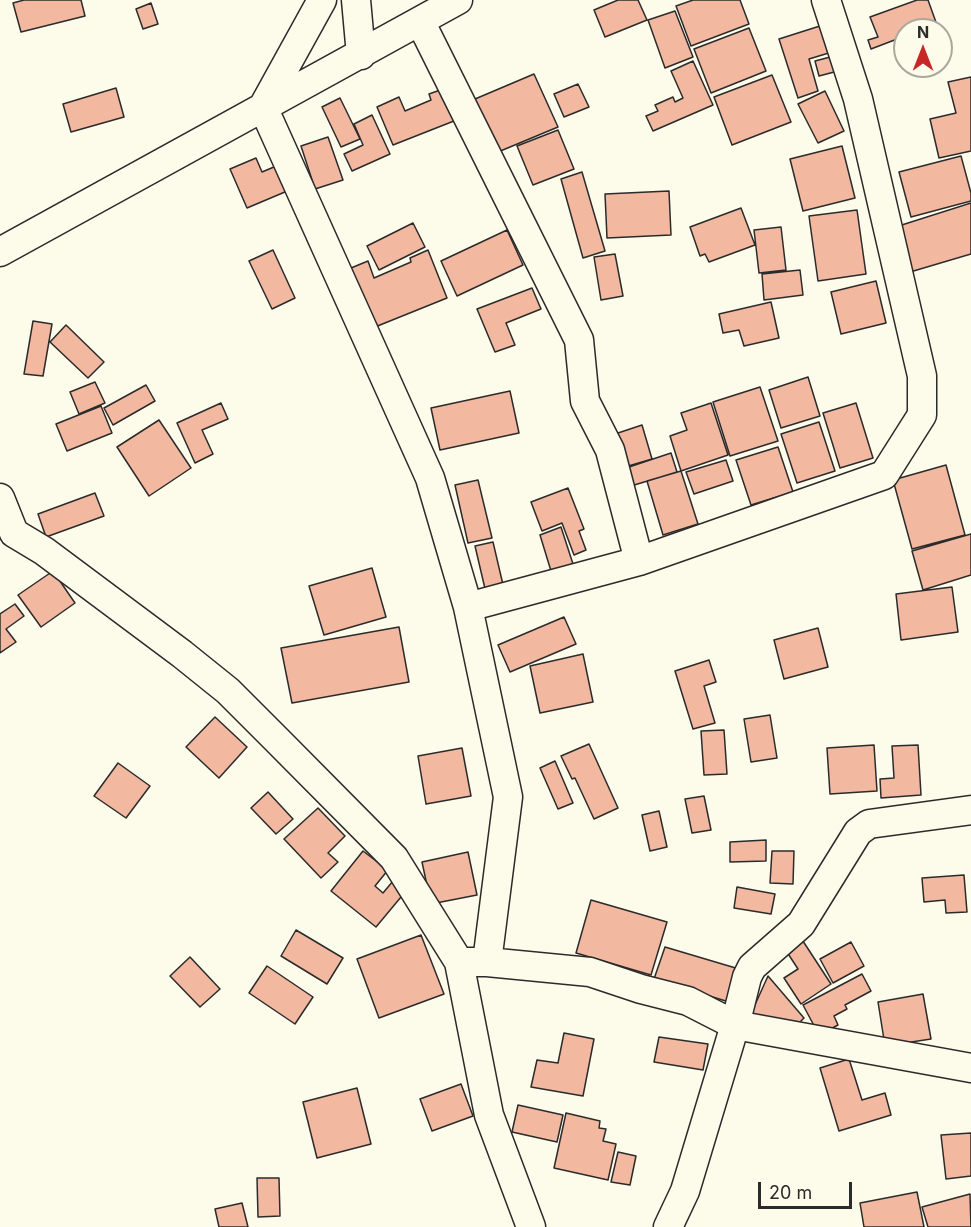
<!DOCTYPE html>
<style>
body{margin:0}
#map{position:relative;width:971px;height:1227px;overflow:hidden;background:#fdfbea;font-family:Inter,sans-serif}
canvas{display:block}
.north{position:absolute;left:893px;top:18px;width:60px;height:60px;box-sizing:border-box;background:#fdfbea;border:2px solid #a9a89e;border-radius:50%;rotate:0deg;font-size:16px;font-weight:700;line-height:24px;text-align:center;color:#2b2b2b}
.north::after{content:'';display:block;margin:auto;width:21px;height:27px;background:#c62828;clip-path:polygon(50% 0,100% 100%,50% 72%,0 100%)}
.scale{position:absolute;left:758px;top:1182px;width:94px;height:27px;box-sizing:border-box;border:3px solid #2b2b2b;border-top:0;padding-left:8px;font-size:18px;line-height:21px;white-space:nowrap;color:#2b2b2b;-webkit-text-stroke:4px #fdfbea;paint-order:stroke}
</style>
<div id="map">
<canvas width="971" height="1227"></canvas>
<div class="north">N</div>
<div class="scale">20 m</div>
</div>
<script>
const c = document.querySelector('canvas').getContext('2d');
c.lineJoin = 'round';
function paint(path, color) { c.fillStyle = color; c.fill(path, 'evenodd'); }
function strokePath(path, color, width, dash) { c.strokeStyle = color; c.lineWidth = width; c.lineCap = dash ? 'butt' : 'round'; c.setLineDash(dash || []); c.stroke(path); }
const building = new Path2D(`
 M24,0H81L85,16L21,32L13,3Z
 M618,0H638L647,20L605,37L594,10Z
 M693,0H740L749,24L691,46L676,6Z
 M917,0H928L937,25L922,30H905V36L871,49L868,40L878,37L870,17Z
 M151,3L158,24L143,29L136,9Z
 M675,11L693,57L665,68L648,20Z
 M823,25L832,52L809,59L818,91L798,98L779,39Z
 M749,28L766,71L711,93L694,49Z
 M834,56L838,71L819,76L815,61Z
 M693,61L713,105L653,131L646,116L658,111L655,105L673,97L675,102L683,98L671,71Z
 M534,74L558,127L498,152L475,99Z
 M772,75L791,122L732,145L714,97Z
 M971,77V151L939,158L930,119L956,113L948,82Z
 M578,84L589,107L564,117L554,94Z
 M116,88L124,117L71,132L63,104Z
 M446,88L459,119L393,145L377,107L399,97L405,111L431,100L429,94Z
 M825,91L844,131L818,143L798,104Z
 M340,98L360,139L341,147L322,107Z
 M372,115L390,154L352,171L344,154L363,145L354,124Z
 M558,130L574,169L533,185L517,146Z
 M328,137L343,180L315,189L301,146Z
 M842,146L855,198L803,211L790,159Z
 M961,156L971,193V201L911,217L899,172Z
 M256,158L262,172L281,164L292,189L247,208L230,169Z
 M582,172L605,251L583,258L561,179Z
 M669,191L671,235L607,238L605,194Z
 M971,203V254L900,275L886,230Z
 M741,208L755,245L709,262L705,254L700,256L690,227Z
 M857,210L866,274L818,281L809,216Z
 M413,223L425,247L379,270L367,246Z
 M781,227L786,270L759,273L754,230Z
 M507,230L523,265L457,296L441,261Z
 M273,250L295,298L272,309L249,261Z
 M428,250L447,298L375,327L351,268L368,261L374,278L411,262L410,258Z
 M615,254L623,296L601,300L594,257Z
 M800,270L803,295L764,300L762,274Z
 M876,281L886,323L841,334L831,292Z
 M532,288L541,309L506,323L515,345L495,352L477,309Z
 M771,302L779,338L744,346L739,330L723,333L719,314Z
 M33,321L52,324L43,376L24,374Z
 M66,325L104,362L88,378L50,342Z
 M808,377L820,416L781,428L769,390Z
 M95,382L105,403L79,414L70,392Z
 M146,385L155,401L113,425L104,408Z
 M760,387L778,441L730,456L713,402Z
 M510,391L519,433L440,450L431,408Z
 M221,403L228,419L202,430L213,454L195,463L177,423Z
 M711,403L728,455L681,471L670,436L687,430L681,413Z
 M856,403L873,458L840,468L823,413Z
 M101,406L112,433L67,451L56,424Z
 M159,420L191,468L149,496L117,447Z
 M819,422L835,471L797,483L781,434Z
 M642,425L652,459L625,467L615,434Z
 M778,447L793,492L751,505L736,460Z
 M671,453L677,472L631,486L626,468Z
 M726,460L733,481L694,494L686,472Z
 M946,465L965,535L912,549L893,480Z
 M681,471L698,524L663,535L647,481Z
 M478,480L492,538L468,543L455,485Z
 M568,488L584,529L579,531L586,550L574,555L562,523L542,531L531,502Z
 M95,493L104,516L46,537L38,514Z
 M561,527L573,564L551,571L540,535Z
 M971,534V575L923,590L912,551Z
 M493,542L504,589L486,593L475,546Z
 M372,568L386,617L324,635L309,586Z
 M53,571L75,603L41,627L18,595Z
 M952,587L958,632L901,640L896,594Z
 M15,604L24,616L6,629L16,642L0,653V614Z
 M564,617L576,644L510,672L498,645Z
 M399,627L409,682L292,703L281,648Z
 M818,628L828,667L784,679L774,640Z
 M583,654L593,702L540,713L530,666Z
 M709,660L716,682L704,686L715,723L693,729L675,671Z
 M770,715L777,758L751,762L744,719Z
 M215,717L247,747L219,778L186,747Z
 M724,730L727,774L704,775L701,731Z
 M589,744L618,808L594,819L575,778L572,779L561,756Z
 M874,745L877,791L830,794L827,748Z
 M918,745L921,795L881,798L880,779L894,778L892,746Z
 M462,748L471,796L426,804L418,756Z
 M555,761L573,803L558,809L540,768Z
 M118,763L150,786L126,818L94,796Z
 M268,792L293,819L276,834L251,808Z
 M704,796L711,830L692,833L685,799Z
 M318,808L345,836L328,853L338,862L321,878L284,839Z
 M659,811L667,847L650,851L642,815Z
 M766,840V861L730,862V842Z
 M363,851L388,870L375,886L383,893L393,881L406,891L376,927L331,891Z
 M772,851H794L793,884L770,883Z
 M468,852L477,895L431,904L422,862Z
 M964,875L967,912L946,913L945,900L924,902L922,878Z
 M737,887L775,894L771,914L734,908Z
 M591,900L667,922L651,975L576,953Z
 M296,930L343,958L327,984L281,956Z
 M421,935L444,994L379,1018L357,959Z
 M799,935L831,984L801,1004L784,978L798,969L783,946Z
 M851,942L864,966L833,983L820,959Z
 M665,947L739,969L729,1002L654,979Z
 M190,957L220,989L200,1007L170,976Z
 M267,966L313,997L295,1024L249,993Z
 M862,974L871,991L845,1005L847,1009L834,1016L838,1025L819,1035L803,1005Z
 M768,976L804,1018L791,1031L749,1018Z
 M923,994L931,1039L885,1046L878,1002Z
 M564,1033L594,1039L583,1096L531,1087L537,1060L558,1063Z
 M659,1037L708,1044L703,1070L654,1062Z
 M849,1059L862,1100L885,1093L891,1115L839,1131L820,1068Z
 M461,1084L473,1116L432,1131L420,1099Z
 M357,1088L371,1144L317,1158L303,1102Z
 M518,1105L563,1115L557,1142L512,1132Z
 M566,1113L600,1121L599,1128L606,1129L603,1141L616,1144L608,1180L554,1168Z
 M971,1133V1176L946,1179L941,1135Z
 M618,1152L636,1156L630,1185L611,1182Z
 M257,1178H279L280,1216L258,1217Z
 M917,1192L924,1227H864L860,1203Z
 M970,1194L971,1227H928L922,1207Z
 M242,1203L248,1227H219L215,1209Z`);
const minor = new Path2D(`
 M322,0L263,107L430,478L468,607L508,797L487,962
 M356,0L361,55
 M420,21L579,340L585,401L610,450L639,561
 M0,252L458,0
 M0,498L14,533L44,551L182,654L228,691L277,740L394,858L459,962H487L590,972L641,989L688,1001L735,1025L971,1068
 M468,607L639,561L884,475L922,415V376L858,99L826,0
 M459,962L489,1115L531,1227
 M668,1227L685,1191L735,1025L747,977L752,967L801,924L858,832L869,824L971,810`);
paint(building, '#f2b8a0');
strokePath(building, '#2b2b2b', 1.5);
strokePath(minor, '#2b2b2b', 31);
strokePath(minor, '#fdfbea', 28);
</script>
